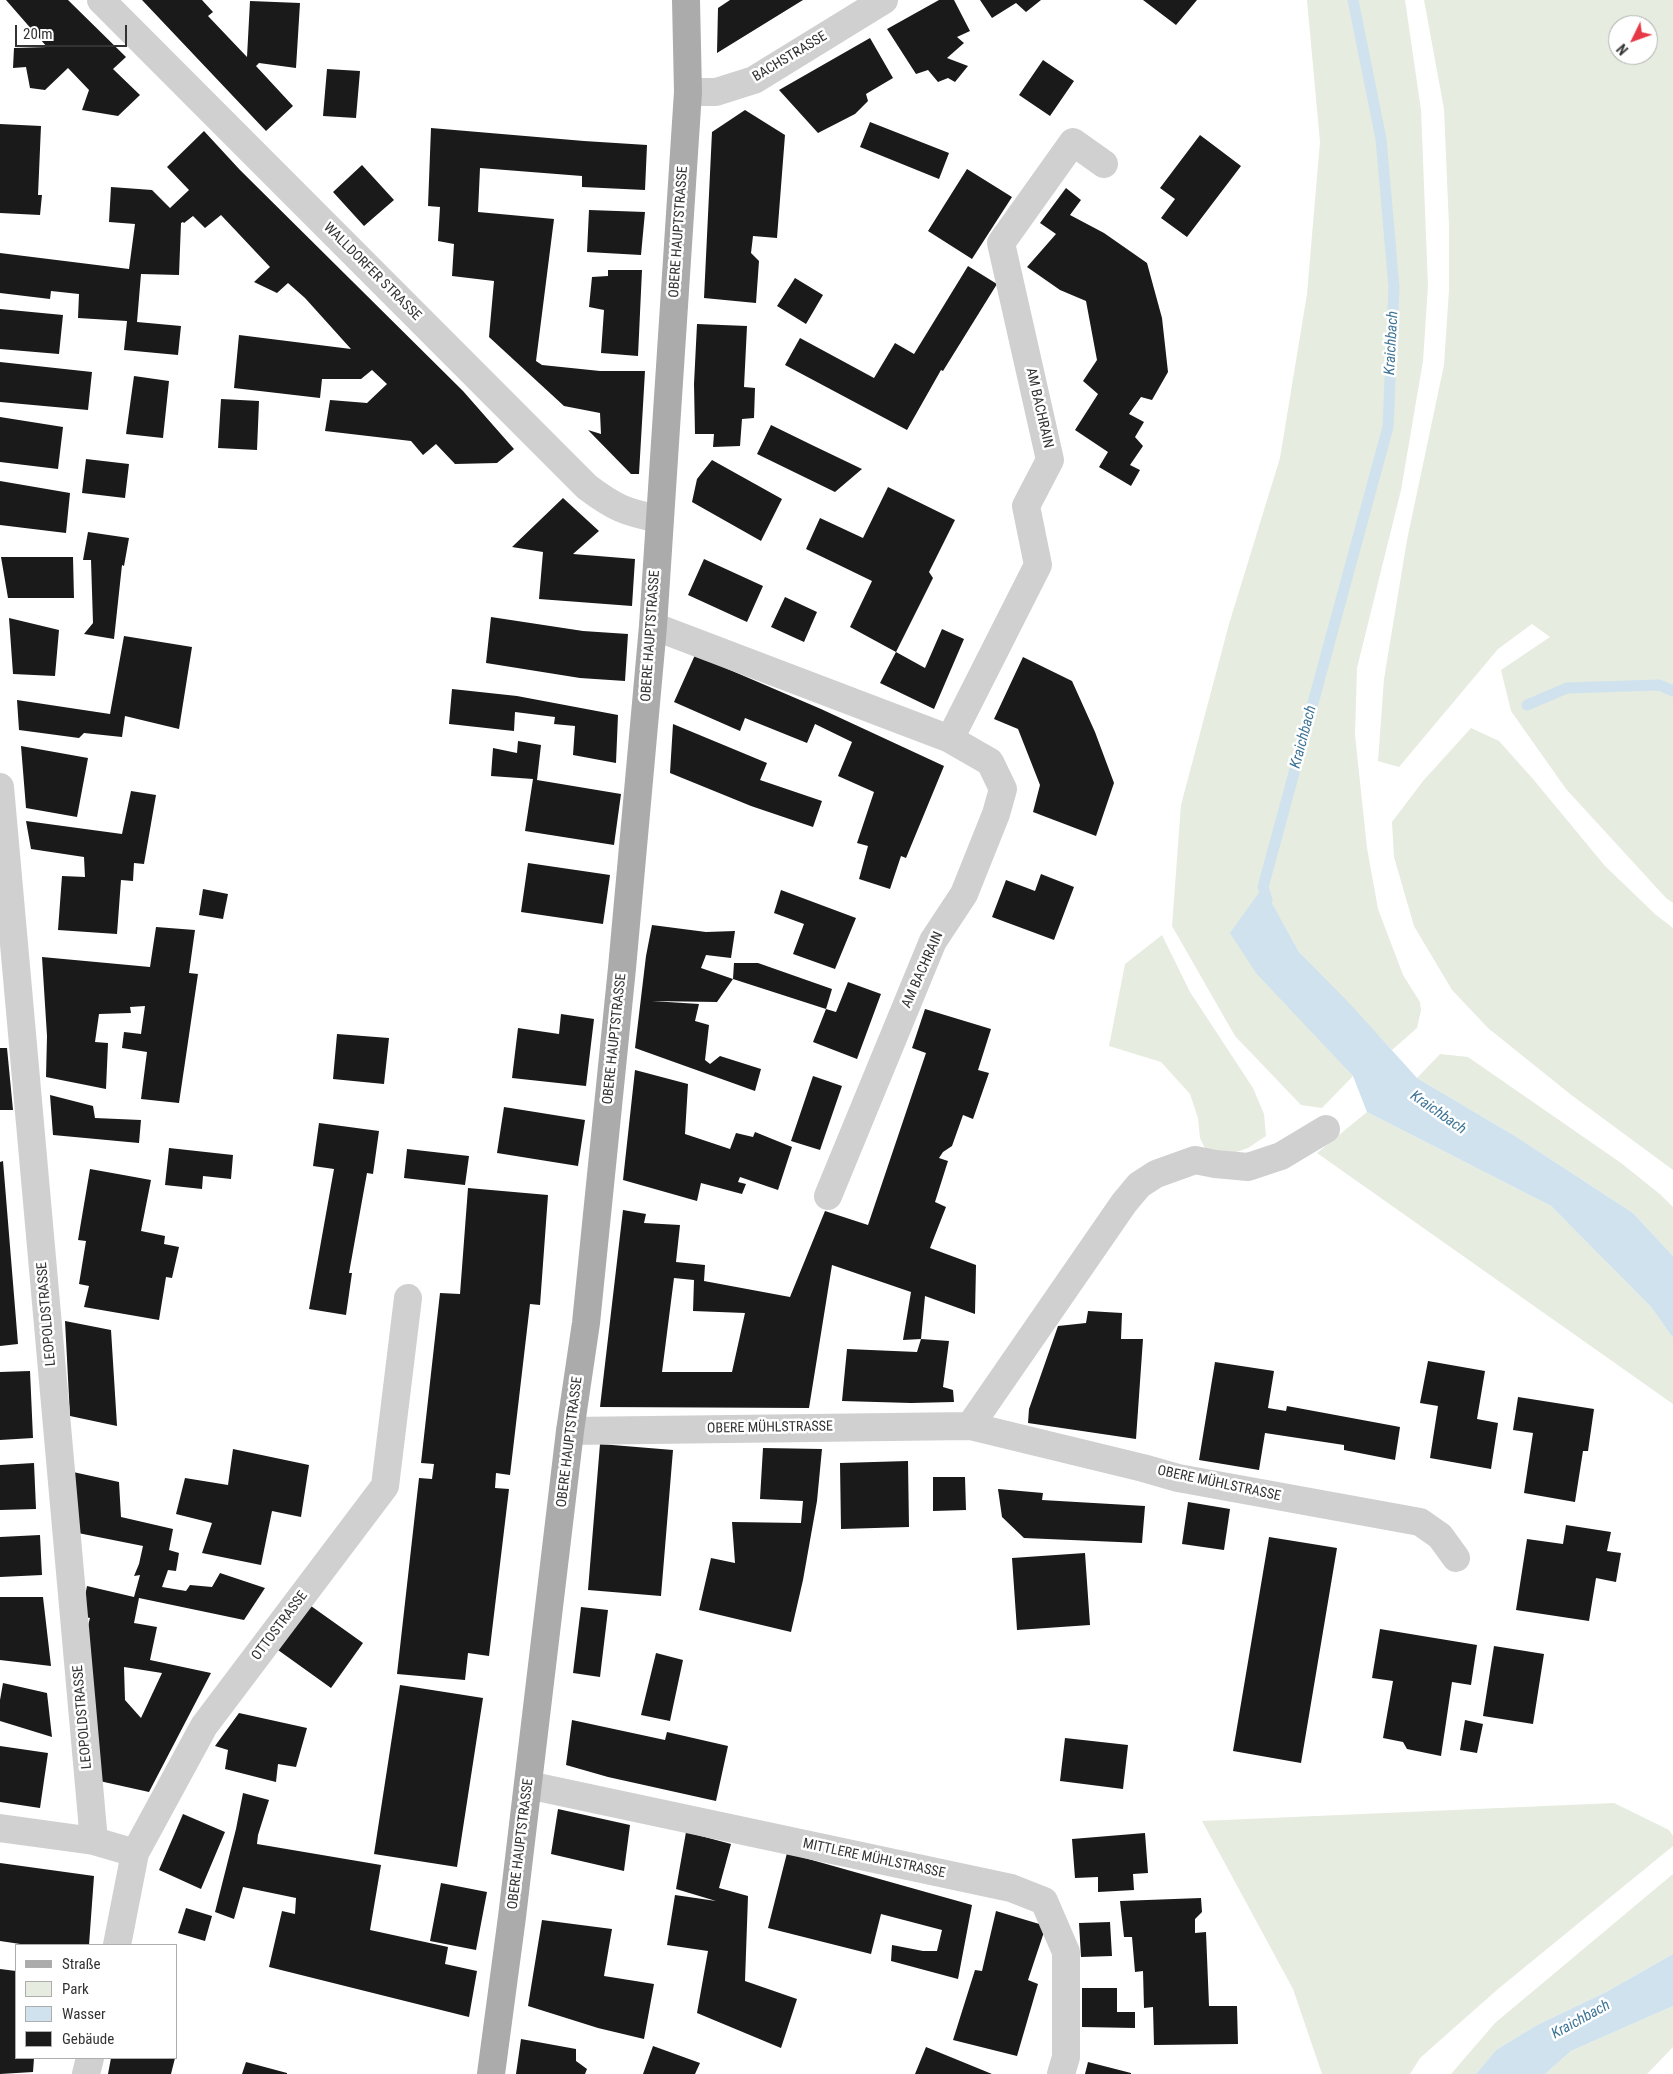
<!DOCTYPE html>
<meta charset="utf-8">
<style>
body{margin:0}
#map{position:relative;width:1673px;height:2074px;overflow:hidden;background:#fff;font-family:"Roboto Condensed",sans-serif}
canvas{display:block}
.legend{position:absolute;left:15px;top:1944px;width:162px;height:115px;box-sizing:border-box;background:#fff;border:1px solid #adadad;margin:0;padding:6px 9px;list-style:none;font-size:15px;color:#333}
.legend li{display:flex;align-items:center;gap:10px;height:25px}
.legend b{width:25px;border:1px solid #adadad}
.north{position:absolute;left:1608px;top:15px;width:50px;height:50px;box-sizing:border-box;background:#fff;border:1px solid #adadad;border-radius:50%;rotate:228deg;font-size:14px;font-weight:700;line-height:20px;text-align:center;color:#333}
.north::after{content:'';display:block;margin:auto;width:18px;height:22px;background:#e63946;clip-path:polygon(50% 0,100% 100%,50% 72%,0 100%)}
.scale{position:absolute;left:15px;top:25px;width:112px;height:22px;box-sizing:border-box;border:2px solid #333;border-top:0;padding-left:6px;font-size:15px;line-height:18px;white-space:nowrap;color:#333;-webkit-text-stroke:4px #fff;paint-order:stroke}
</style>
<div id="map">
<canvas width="1673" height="2074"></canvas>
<ul class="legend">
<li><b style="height:6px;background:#ababab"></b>Straße</li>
<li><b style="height:14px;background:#e6ecdf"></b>Park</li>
<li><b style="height:14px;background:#cfe2ee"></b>Wasser</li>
<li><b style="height:14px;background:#1a1a1a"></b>Gebäude</li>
</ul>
<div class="north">N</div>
<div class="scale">20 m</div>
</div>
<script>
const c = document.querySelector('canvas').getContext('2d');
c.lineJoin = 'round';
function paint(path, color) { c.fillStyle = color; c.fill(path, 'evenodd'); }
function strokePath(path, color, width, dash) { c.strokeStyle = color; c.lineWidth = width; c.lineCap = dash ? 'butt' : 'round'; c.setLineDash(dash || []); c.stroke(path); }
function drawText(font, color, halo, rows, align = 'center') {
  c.font = font + ' "Roboto Condensed",sans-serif'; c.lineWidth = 5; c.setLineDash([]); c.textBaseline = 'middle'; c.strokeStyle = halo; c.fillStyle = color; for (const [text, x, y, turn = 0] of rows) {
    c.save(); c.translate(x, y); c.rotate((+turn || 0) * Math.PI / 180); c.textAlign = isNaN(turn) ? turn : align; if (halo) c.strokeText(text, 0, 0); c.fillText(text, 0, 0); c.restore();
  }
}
const green = new Path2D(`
 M1307,0H1405L1421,110L1428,286L1423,361L1401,490L1357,668L1355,735L1367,848L1378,909L1403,975L1420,1002L1421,1010L1417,1028L1392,1050L1299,952L1263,888L1320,1040L1353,1076L1322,1108L1301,1105L1235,1036L1172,926L1181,805L1229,624L1280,458L1307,294L1320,142Z
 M1424,0H1673V903L1666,898L1566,789L1511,711L1501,670L1550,637L1532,624L1498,649L1399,767L1378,761L1384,679L1407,540L1444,365L1449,290V226L1444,109ZM1618,25H1648V55H1618Z
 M1471,728L1499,741L1533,779L1605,866L1656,915L1673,928V1170L1570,1094L1488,1028L1452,990L1414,926L1394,857L1392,822L1423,781Z
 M1162,935L1190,992L1253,1088L1264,1114L1266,1136L1248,1148L1225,1156L1205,1148L1200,1138L1198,1118L1190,1094L1161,1062L1109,1046L1125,964Z
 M1440,1054L1468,1057L1621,1163L1661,1195L1673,1207V1256L1633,1213L1515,1136L1417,1078Z
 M1367,1112L1551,1206L1651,1307L1673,1338V1404L1317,1153Z
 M1614,1803L1669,1830L1673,1836V1846L1498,1989L1420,2058L1410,2074H1322L1293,1989L1202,1821Z
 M1673,1874V1954L1606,1992L1537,2025L1496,2050L1476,2074H1451L1495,2023Z
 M1673,2006V2047L1647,2074H1545L1571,2051Z`);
const water = new Path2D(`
 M1263,887L1299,952L1352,1006L1417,1078L1515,1136L1633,1213L1673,1256V1338L1651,1307L1551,1206L1367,1112L1353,1076L1256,973L1230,933Z
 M1673,1954V2006L1571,2051L1545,2074H1476L1496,2050L1537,2025L1606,1992Z`);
const stream = new Path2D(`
 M1527,705L1567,688L1659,685L1673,691
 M1267,900L1263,887L1388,427L1394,287L1381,139L1353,0`);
const building = new Path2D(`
 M6,0H68L126,57L113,69L140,95L118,116L82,110L89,90L68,68L45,90L30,88L26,67L13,68L14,48L47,47Z
 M142,0H202L213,12L208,16L247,57L250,1L300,3L296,68L259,63L256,66L293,106L266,131Z
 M730,0H803L717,53L718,8Z
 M939,0H954L970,31L957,37L964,43L947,58L968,66L955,82L948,78L938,82L928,70L916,74L887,29Z
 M980,0H1041L1026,12L1016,3L992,18Z
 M1143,0H1197L1176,25Z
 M870,38L893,78L866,94L868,101L855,114L818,133L779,90Z
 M1043,60L1074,81L1050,116L1019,95Z
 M327,69L360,71L356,118L323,116Z
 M745,110L785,135L777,238L753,236L751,253L759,261L756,303L704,298L712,132Z
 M870,122L949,153L939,179L860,147Z
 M0,124L41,126L38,195H42L40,215L0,213Z
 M431,128L584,141L647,145L645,190L582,187V176L480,168L478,212L554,219L536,361L542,365L600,371H645L639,474H631L588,430L601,434L600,413L564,406L489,337L494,281L452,276L454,244L438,241L440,207L428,206Z
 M204,131L240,170L463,391L514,449L497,463L455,464L436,444L423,455L411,441L325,431L330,400L367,403L387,384L372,370L361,379H322L320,398L234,388L239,335L351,349L305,298L288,283L277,293L254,282L270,267L221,215L205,228L193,216L184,223L183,222L181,223L179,275L141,274L137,322L181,326L178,355L124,350L127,321L78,318L79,294L51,291L50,299L0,293V253L129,269L135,224L109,222L111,187L152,190L170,208L189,190L167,167Z
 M1200,135L1241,166L1187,237L1161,218L1175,199L1160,188Z
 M362,165L394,200L364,226L333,192Z
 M967,169L1012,197L972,259L928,231Z
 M1066,188L1081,200L1070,215L1104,233L1147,263L1162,318L1168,372L1152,400L1141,397L1129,414L1144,422L1135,437L1143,446L1130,465L1140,470L1131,486L1099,467L1108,452L1075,430L1098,394L1083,381L1097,360L1086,301L1060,290L1027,267L1056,234L1040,223Z
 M589,210L645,212L641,255L587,252Z
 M968,266L997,284L943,371L941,370L907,430L785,365L800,338L874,378L895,343L914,354Z
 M608,270H642L638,356L601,353L604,310L589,307L592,277L608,276Z
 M795,278L823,295L806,324L777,306Z
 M0,309L63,315L59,354L0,349Z
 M697,324L747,326L744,387L755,388L754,418L742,419L740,446L713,447L714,434H695L694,384Z
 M0,362L92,372L88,410L0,402Z
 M134,376L169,381L163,438L126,434Z
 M221,399L259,401L257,450L218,448Z
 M0,417L63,427L58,469L0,462Z
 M771,425L814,446L862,469L835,492L757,454Z
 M86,459L129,464L125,498L82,493Z
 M712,460L782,499L761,541L692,502L697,479Z
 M0,481L70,493L66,533L0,525Z
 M888,487L955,520L929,572L933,578L896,652L850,627L872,581L806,549L820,518L863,538Z
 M563,498L599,531L573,554L635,559L632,606L539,599L543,552L512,547Z
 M88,532L129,538L124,566L122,565L114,639L84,634L93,623L91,560H83Z
 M1,557H73L74,598H8Z
 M704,559L763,586L747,622L688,595Z
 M785,597L817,612L804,642L771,627Z
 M491,617L583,631L628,634L625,681L580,678L486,663Z
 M9,618L59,630L55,676L13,674Z
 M942,629L964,639L934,709L880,683L896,652L925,668Z
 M124,636L192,647L179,729L125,716L122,737L84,733L79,738L19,730L17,700L110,714Z
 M695,655L821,709L944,766L906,858L901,856L890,889L859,879L868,846L857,843L874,792L838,776L852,742L815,724L807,743L745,718L740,731L674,702Z
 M1023,657L1072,681L1095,732L1114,783L1096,836L1033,812L1040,785L1018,729L994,719Z
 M452,689L517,696L618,715L616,763L573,755L575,726L554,724L555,717L515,712L514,731L449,724Z
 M673,724L767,763L760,780L822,801L813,827L751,806L670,773Z
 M518,741L541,745L537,780L621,794L614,845L525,831L533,779L491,776L493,748L517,753Z
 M21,746L88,758L77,817L26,808Z
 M131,791L156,795L144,864L134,863L133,881L121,880L117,934L58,930L62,876L85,877L84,857L31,849L26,821L122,834Z
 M528,863L610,875L603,924L521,912Z
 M1041,874L1074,887L1054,940L992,917L1006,880L1035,891Z
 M203,889L228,894L223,919L199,915Z
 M781,890L856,918L835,969L793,954L804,924L774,913Z
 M652,925L706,932L735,931L731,958L706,955L701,968L733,979L734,963H758L832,989L826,1009L733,979L717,1002L652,1001L699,1004L695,1021L709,1025L705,1060L710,1064L720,1056L761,1069L755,1091L635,1048L646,956Z
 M156,927L195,930L189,973L198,974L179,1103L141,1099L147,1052L122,1048L124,1032L141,1034L145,1006L130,1007L131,1013L99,1014L95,1042L108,1043L106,1089L46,1077L47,1036L42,957L150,967Z
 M848,982L881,994L857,1059L813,1042L826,1009L836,1012Z
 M925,1009L991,1029L978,1070L989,1073L973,1119L963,1115L952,1146L943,1152L939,1158L948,1161L935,1202L946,1207L930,1248L976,1265L975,1314L925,1296L921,1339L903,1340L911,1292L832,1265L809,1408L600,1407L623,1210L646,1214L644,1223L680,1225L676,1262L705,1265L704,1281L790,1297L825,1211L868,1225L926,1053L912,1048ZM674,1278L694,1280L693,1311L745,1313L732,1372H662Z
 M561,1014L594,1019L586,1086L512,1078L518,1028L559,1034Z
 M337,1034L389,1038L384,1084L333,1079Z
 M0,1048H7L13,1110H0Z
 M635,1070L688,1084L685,1134L730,1149L736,1133L753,1137L755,1132L792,1147L778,1190L740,1177L738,1182L746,1184L742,1194L701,1183L697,1201L623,1180Z
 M813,1076L842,1086L820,1150L791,1141Z
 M50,1095L93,1106L95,1118L141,1120L139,1143L53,1135Z
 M504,1107L585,1120L578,1166L497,1153Z
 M319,1123L379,1131L373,1174L367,1173L349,1273H352L346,1315L309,1309L334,1169L313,1166Z
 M169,1148L233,1155L231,1179L203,1176L202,1189L165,1185Z
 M407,1149L469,1156L465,1185L404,1178Z
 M3,1161L18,1344L0,1346V1162Z
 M90,1169L151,1180L141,1231L165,1236L164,1244L179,1247L172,1278L166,1277L159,1320L84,1307L89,1286L79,1284L86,1241L78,1240Z
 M468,1188L548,1195L540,1305L530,1304L510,1475L496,1473L495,1488L509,1489L489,1656L468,1653L465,1680L397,1674L419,1478L432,1479L434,1464L421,1463L440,1293L460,1294Z
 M1088,1311L1122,1313L1121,1339H1143L1136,1439L1028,1423L1029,1409L1058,1326L1086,1323Z
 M65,1321L111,1330L117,1426L70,1416Z
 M921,1339L949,1341L943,1387L953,1390L954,1402L911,1403L842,1401L847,1349L917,1352Z
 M1428,1361L1485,1371L1477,1419L1498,1423L1491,1469L1430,1458L1438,1406L1420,1403Z
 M1215,1362L1274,1371L1268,1408L1286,1411L1287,1406L1400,1427L1395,1460L1344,1450V1445L1265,1433L1259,1470L1199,1460Z
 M30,1371L33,1438L0,1440V1372Z
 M1518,1397L1594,1409L1588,1451H1583L1575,1502L1524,1493L1533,1433L1513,1430Z
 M600,1444L673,1450L661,1596L588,1590Z
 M763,1448L822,1449L817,1501L803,1580L791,1632L699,1610L711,1558L735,1563L732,1522L801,1523L803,1501L760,1499Z
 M233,1449L309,1465L301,1517L272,1511L261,1565L202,1553L212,1523L176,1514L185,1478L228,1485Z
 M908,1461L909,1527L841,1529L840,1463Z
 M34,1463L36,1509L0,1510V1465Z
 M73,1472L119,1482L121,1517L173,1529L169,1550L179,1553L176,1571L168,1570L162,1587L186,1591L190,1585L212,1587L220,1573L265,1588L244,1620L139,1598L134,1623L157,1627L150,1660L211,1673L149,1792L95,1780L83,1644L90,1618L81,1616L87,1586L134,1597L140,1575L134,1576L139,1564L143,1546L78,1533ZM124,1667L162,1673L141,1718L125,1700Z
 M933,1477H965L966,1510L933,1511Z
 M998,1489L1043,1493L1042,1500L1145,1506L1142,1543L1024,1538L1002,1517Z
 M1188,1502L1230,1509L1224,1550L1182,1544Z
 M1566,1525L1611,1532L1607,1551L1621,1553L1616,1582L1596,1578L1589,1621L1516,1610L1527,1539L1563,1544Z
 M40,1535L42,1575L0,1577V1537Z
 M1269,1537L1337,1548L1301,1763L1233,1751Z
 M1085,1553L1090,1625L1017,1630L1012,1558Z
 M0,1597H43L51,1666L0,1660Z
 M311,1606L363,1643L331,1688L278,1650Z
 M581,1607L608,1610L600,1677L573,1673Z
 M1380,1629L1477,1645L1471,1685L1452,1682L1441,1756L1407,1749L1403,1742L1383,1738L1393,1681L1372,1678Z
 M1494,1646L1544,1654L1533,1724L1483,1716Z
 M656,1653L683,1660L670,1721L641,1715Z
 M3,1683L47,1693L52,1737L0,1721V1700Z
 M400,1685L483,1698L457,1867L374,1854Z
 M239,1713L307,1728L296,1767L278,1764L276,1782L225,1769L228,1750L215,1746Z
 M572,1720L665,1740L667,1732L728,1746L716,1801L608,1777L566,1765Z
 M1465,1720L1483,1724L1477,1753L1460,1750Z
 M1065,1738L1128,1745L1123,1789L1060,1781Z
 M0,1746L48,1753L40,1808L0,1802Z
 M243,1793L269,1800L258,1835L257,1844L381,1865L370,1930L448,1947L445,1964L477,1971L469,2017L269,1967L282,1911L295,1914L296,1898L243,1887L234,1919L215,1912L236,1829Z
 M558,1809L630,1825L624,1871L551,1854Z
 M183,1814L225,1832L201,1889L159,1870Z
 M686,1832L731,1844L719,1888L748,1896L745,1981L797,1999L781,2048L697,2013L708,1951L667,1945L675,1895L716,1901L676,1889Z
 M1145,1833L1148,1873L1133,1874L1134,1890L1098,1892V1877L1075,1878L1072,1839Z
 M787,1853L972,1905L958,1979L891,1961L892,1945L923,1951H937L942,1930L881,1914L871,1954L768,1928Z
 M0,1863L94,1876L89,1945H27L0,1941Z
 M441,1883L487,1892L476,1950L430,1941Z
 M1201,1898L1202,1912L1195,1919V1933L1206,1932L1209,2006H1237L1238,2044L1154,2045L1153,2007L1144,2008L1143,1971L1135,1972L1132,1937H1124L1120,1901Z
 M186,1908L212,1916L205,1941L178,1933Z
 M996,1911L1046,1926L1028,1980L1038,1984L1017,2056L953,2040L975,1970L982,1971Z
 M542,1920L612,1929L604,1976L654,1984L644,2039L598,2028L528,2006Z
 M1110,1922L1112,1956L1081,1957L1079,1923Z
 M0,1969L16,1971V2058H34L33,2072L0,2074Z
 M1082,1988H1117V2012H1135V2028L1082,2027Z
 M521,2039L576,2049V2061L587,2069L585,2074H516Z
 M653,2046L700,2063L695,2074H643Z
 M926,2047L992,2074H915Z
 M111,2058H175L171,2074H108Z
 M246,2062L287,2073V2074H242Z
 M1088,2062L1131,2073V2074H1085Z`);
const minor = new Path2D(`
 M101,0L587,487C615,508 625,512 659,519
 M688,92H716L754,80L884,0
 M653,626L950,739
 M0,787L94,1841
 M828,1196L933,941L964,894L996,814L1003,789L990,762L950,739L1038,565L1026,506L1050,460L1001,243L1073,142L1104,164
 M970,1426L1143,1468L1178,1478L1420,1522L1440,1536L1456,1558
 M570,1431L970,1426L1124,1203L1139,1185L1156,1174L1195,1160L1215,1164L1248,1167L1281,1156L1326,1129
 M528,1785L1011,1888L1044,1901L1066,1952V2057L1061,2074
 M0,1828L94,1841L135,1853
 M117,1945L135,1853L204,1726L385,1486L408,1298
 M86,2074L90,2058`);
const major = new Path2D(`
 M491,2074L512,1917L570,1431L586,1323L622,968L653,626L688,92L686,0`);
const streetNames = [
 ["BACHSTRASSE",790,57,-31],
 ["OBERE HAUPTSTRASSE",679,232,-86],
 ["WALLDORFER STRASSE",372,272,45],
 ["AM BACHRAIN",1039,408,77],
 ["OBERE HAUPTSTRASSE",651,636,-86],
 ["AM BACHRAIN",923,970,-66],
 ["OBERE HAUPTSTRASSE",615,1039,-84],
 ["LEOPOLDSTRASSE",47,1314,-95],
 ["OBERE MÜHLSTRASSE",770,1428,-1],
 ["OBERE HAUPTSTRASSE",570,1442,-83],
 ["OBERE MÜHLSTRASSE",1219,1484,12],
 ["OTTOSTRASSE",280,1626,-53],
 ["LEOPOLDSTRASSE",83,1717,-95],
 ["OBERE HAUPTSTRASSE",521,1844,-83],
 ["MITTLERE MÜHLSTRASSE",874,1859,12]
];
const waterNames = [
 ["Kraichbach",1392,343,-87],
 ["Kraichbach",1304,737,-75],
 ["Kraichbach",1438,1113,35],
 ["Kraichbach",1581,2020,-29]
];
paint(green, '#e6ecdf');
paint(water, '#cfe2ee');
strokePath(stream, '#cfe2ee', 11);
paint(building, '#1a1a1a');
strokePath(minor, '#d0d0d0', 28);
strokePath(major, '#ababab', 28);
drawText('14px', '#333', '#fff', streetNames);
drawText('italic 15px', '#3f7597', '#fff', waterNames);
</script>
